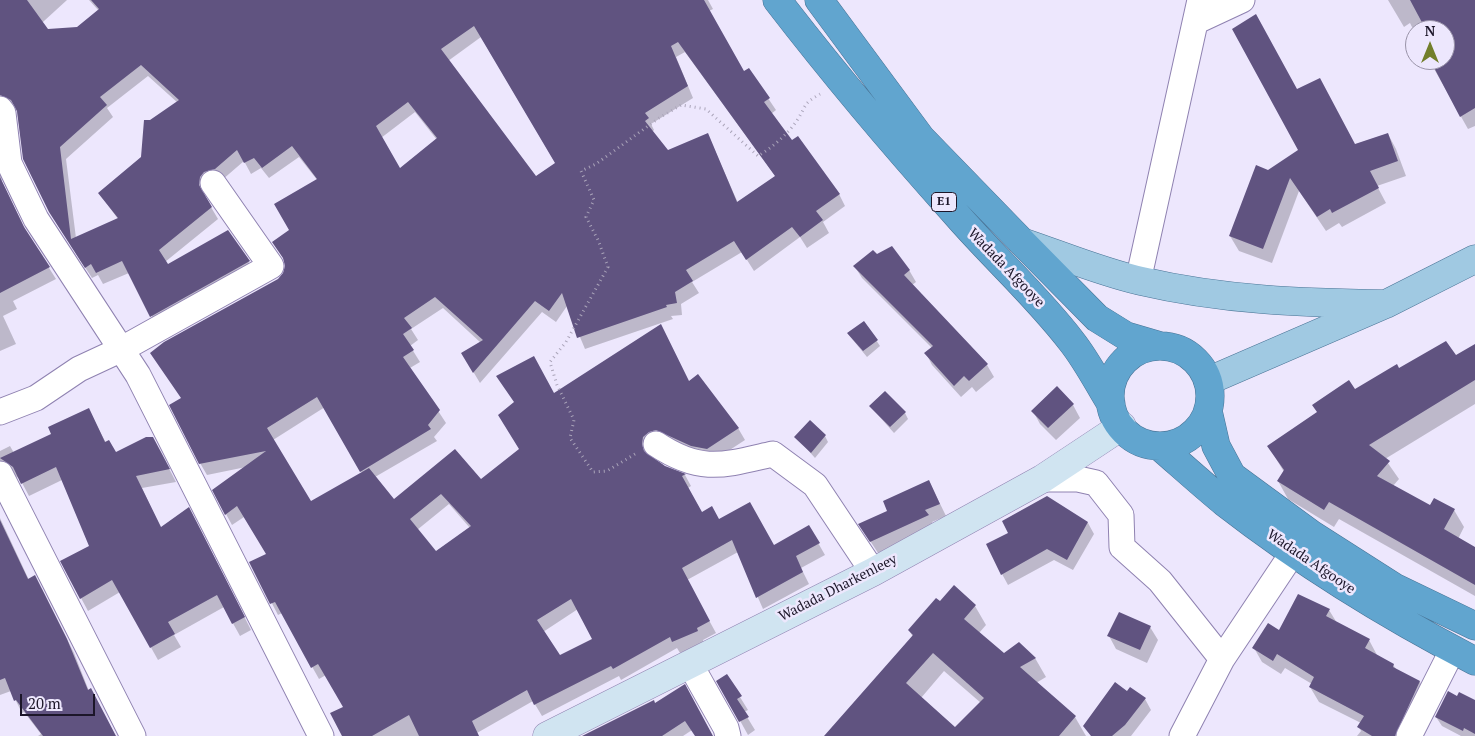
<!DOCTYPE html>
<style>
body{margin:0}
#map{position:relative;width:1475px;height:736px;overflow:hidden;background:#ede7fd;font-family:"PT Serif",serif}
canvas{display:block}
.north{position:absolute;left:1405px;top:20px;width:50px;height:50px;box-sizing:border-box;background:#ede7fd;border:1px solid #9993a8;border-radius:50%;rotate:0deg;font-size:14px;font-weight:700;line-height:20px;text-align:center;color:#1c1629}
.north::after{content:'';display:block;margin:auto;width:18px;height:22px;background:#727e2b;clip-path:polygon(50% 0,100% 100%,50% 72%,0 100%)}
.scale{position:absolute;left:20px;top:694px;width:75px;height:22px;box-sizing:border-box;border:2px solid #1c1629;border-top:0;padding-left:6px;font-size:15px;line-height:18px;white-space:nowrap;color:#1c1629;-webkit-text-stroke:4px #ede7fd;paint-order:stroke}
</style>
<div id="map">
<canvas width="1475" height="736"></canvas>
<div class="north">N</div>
<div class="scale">20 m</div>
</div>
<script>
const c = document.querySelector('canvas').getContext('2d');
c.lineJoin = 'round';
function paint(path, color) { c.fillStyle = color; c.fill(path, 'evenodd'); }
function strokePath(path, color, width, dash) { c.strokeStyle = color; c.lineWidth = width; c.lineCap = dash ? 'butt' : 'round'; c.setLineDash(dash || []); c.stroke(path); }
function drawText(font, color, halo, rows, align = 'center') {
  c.font = font + ' "PT Serif",serif'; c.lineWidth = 5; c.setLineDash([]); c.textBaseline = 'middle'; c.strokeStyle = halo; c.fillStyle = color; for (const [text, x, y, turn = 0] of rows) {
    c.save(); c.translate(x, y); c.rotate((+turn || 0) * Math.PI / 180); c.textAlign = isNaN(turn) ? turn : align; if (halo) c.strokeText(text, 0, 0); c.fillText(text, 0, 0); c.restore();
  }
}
const shadow = new Path2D(`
 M0,0H67L32,32L77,28L99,11L89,0H708L713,9L709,11L744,73L749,70L776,110L771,114L791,142L839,194L845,206L823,222L829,233L807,248L800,237L754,271L742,252L692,282L699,293L681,304L682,315L671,316L673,319L585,349L567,306L556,322L542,312L480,383L462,353L481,343L443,308L411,329L418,340L410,346L420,362L410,368L446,423L434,437L437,441L375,477L394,500L481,481L520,449L554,395L690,382L738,428L745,440L713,461L650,449L648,456L664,467L685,475L691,486L688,488L702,513L773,547L809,527L825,555L801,568L809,584L763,609L738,552L687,580L716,633L703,640L704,643L680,653L677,648L621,680L619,676L542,716L533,701L477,733L479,736H344L345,707L326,675L319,679L282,613L278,615L251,563L268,555L244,517L232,525L226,514L246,467L207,475L200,463L182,398L284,274L285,261L273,242L290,231L318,181L299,157L269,178L261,168L251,174L244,161L222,180L206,189L205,197L218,219L165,262L168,266L228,232L256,273L158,328L129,273L103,284L98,275L92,278L57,224L24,159L17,111L13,107L0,108ZM481,37L556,164L536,177L448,61ZM685,52L776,177L738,203L708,135L668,151L652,132L654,130L651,124L693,98L676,57ZM148,76L178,103L150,121L142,158L99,193L118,219L76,238L66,159L113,117L107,108ZM415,112L437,140L400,170L381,138ZM325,407L362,473L310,503L273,440ZM449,504L470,528L435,552L417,530ZM578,609L594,639L560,657L543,632Z
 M1388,0H1475V126L1468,129L1429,60H1445V30H1415V33L1410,23L1404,27Z
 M1297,90L1355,145L1388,134L1396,149L1406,176L1377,186L1386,203L1342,227L1339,223L1326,231L1299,191L1272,263L1239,251L1230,236L1269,172L1300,150Z
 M0,167L2,182L27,233L56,279L13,301L17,309L3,316L16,344L0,351Z
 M876,256L909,270L916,282L912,285L987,365L994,377L976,392L972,387L961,397L932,365L926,353L932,348L862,278L855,267Z
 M848,334L876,340L880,346L867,357Z
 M1475,345V404L1385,459L1399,479L1393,486L1430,507L1454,510L1464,527L1458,539L1475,548V596L1339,519L1334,527L1288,499L1278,481L1284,472L1269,447L1355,391L1399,370L1456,357Z
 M1073,405L1080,418L1056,440L1040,424L1033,411Z
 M870,406L905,413L908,419L894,433Z
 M89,410L106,443L116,453L160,451L176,482L142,488L161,529L196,521L251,630L240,636L224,607L174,635L181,647L158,660L120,592L88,611L81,598L90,546L62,480L29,496L20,479L9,472L0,474V451L10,446L14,453L53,435Z
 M825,436L828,442L815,458L796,437Z
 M929,481L946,516L932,522L935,527L878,553L867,536L889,512Z
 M1047,498L1088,523L1094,534L1073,570L1054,560L1008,585L1002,574L1010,533Z
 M0,518L29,580L42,589L74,653L89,691L115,736H38L41,734L24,712L22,713L11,691L0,695Z
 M940,603L975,606L986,625L979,633L1004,655L1035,658L1046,677L1036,683L1075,717L1086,736H825L913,637L909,630ZM944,671L981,703L954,729L921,698Z
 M1329,610L1337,623L1369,640L1377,655L1393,665L1397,670L1420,682L1428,697L1408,736H1357L1361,731L1359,727L1361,723L1319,702L1310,687L1312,684L1285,668L1281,674L1262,662L1254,648L1279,632Z
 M1150,627L1158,640L1147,663L1116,649L1109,636Z
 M718,681L740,697L748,710L744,712L755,730L748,735Z
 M684,686L712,736H696L692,730L683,736H586L655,704Z
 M1127,692L1145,699L1151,710L1131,736H1093Z
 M1458,698L1475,702V736H1461L1442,726L1436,717Z`);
const building = new Path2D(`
 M0,0H27L48,29L77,27L99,9L91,0H704L744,71L749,68L770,98L764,102L792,140L798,136L840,194L816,211L823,220L800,237L792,227L746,260L734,241L686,270L693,281L675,292L677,303L666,305L667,307L577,338L562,293L549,311L535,301L473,373L461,353L483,340L435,297L404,318L412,328L403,334L414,350L403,357L440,410L428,425L431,429L360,472L317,397L267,428L311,501L369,468L394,499L455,449L481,479L519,449L498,415L514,402L496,376L534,356L554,393L661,324L689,381L698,374L739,428L707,449L691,446L656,430L649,432L643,437L642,444L644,451L665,466L686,474L682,476L702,512L712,506L719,519L750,502L774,545L809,525L820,543L796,556L803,572L756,598L732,540L682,568L710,621L697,628L698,631L672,642L670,637L613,669L611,666L534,705L527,690L472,721L479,736H419L409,715L372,736H342L330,713L343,707L318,664L311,668L275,602L270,604L249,562L266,554L237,506L225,515L212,490L266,451L199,464L169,405L181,398L150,353L164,342L278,279L283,273L285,266L283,258L272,242L289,230L274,204L317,179L292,146L262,168L254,158L244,163L237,150L215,169L204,172L200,177L199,185L212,207L159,250L168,264L228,230L250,261L150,317L122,261L96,273L91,264L85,268L49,212L23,159L17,111L11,100L0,95ZM474,26L555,163L536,176L441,49ZM678,42L775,176L737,202L708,133L668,150L645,121L649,118L645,113L688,86L671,46ZM141,65L179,100L150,120H144L141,157L98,193L118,218L71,239L60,147L107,105L100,97ZM408,102L437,138L400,168L376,126ZM441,494L471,526L436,551L410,519ZM571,599L592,639L560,655L537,620Z
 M1410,0H1475V108L1460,117L1430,60H1445V30H1426Z
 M1256,14L1297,89L1320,78L1355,144L1388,133L1398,161L1370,171L1379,188L1332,213L1330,209L1317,217L1290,178L1263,249L1229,236L1256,165L1268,170L1298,150L1232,29Z
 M0,177L24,227L50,267L0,293Z
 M892,246L910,270L904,275L988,364L969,381L964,376L954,386L924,353L933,346L853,266L873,250L877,254Z
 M864,321L878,340L863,351L847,333Z
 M1446,341L1456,355L1475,344V380L1369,445L1390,461L1377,476L1430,505L1434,498L1455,509L1444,529L1475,547V585L1329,502L1324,510L1277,481L1284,470L1267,446L1317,412L1312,405L1349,380L1355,389L1397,364L1399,368Z
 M1057,386L1074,404L1048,428L1031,411Z
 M885,391L906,412L890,427L869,406Z
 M89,408L105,442L109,440L116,452L146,437H153L170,469L136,476L161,527L189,507L245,617L232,624L217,595L168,622L175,634L150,648L112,580L80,599L60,561L89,546L56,467L21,484L13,467L0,458L51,434L48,427Z
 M810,420L826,435L811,453L794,437Z
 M929,480L940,504L925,510L929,515L870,542L858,524L887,511L883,501Z
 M1047,496L1088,522L1067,560L1047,549L1001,575L986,544L1008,533L1002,521Z
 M0,520L28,579L35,575L67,639L88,690L91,688L116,736H43L16,700L14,701L5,678L0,680Z
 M954,585L976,605L964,619L1004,653L1019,642L1036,658L1020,667L1076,716L1059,736H824L913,635L908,630L936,598L940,601ZM933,653L984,698L955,727L906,683Z
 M1298,594L1330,609L1326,616L1370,639L1365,648L1394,664L1393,667L1420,681L1395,736H1372L1357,727L1364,716L1309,687L1314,677L1277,654L1273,661L1252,648L1268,623L1279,630Z
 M1119,612L1151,626L1140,650L1107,636Z
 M727,674L742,696L737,699L749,717L739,722L716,681Z
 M1115,682L1127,691L1130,687L1146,698L1125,725L1112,736H1091L1083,726Z
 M685,684L713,736H695L685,721L662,736H582L654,700L655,703Z
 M1448,691L1457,696L1459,692L1475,700V734L1464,728L1463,731L1435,717Z`);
const path = new Path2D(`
 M635,454L607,471L593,472L570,438L574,420L557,385L550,362L566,342L608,267L598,240L586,217L594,200L581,171L596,164L659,118L681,105L706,109L758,156C773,147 788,134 798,119C807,104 803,104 820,94`);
const street = new Path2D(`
 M1197,21L1242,0
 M0,109L3,113L9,163L36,219L138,375L321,736
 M1138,281L1200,0
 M0,412L36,398L79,369L122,349L271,266L213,183
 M656,444C701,474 724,465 773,454L815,485L873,572
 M0,474L133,736
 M1042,479H1078L1096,483L1121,515L1122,547L1160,581L1222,659
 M690,664L726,728L728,736
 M1182,736L1222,659L1294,551
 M1409,736L1453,649`);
const secondary = new Path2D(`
 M547,736L873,572L1042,479L1122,426`);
const primary = new Path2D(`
 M1022,242C1061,255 1101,272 1141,281C1222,300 1303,303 1386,304
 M1208,381L1386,304L1475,259`);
const highway = new Path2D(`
 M777,0C834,74 893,144 955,213C993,257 1037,296 1072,342C1087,361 1098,383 1111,404
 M819,0L921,138L1022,242L1097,318L1126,336L1160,346
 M1110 396a50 50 0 1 1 100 0a50 50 0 1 1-100 0Z
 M1208,411L1216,446L1232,476L1311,534L1394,587L1475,626
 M1159,446C1181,465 1203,485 1225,503C1301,562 1390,617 1475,661`);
const shields = [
 [944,202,25]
];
const shieldNames = [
 ["E1",944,202]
];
const streetNames = [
 ["Wadada Afgooye",1006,268,46],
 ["Wadada Afgooye",1311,562,34],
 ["Wadada Dharkenleey",838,588,-27]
];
paint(shadow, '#0003');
paint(building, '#605380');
strokePath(street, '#8f82b1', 27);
strokePath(secondary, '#8f82b1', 29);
strokePath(primary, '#497395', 29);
strokePath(highway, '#497395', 29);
strokePath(path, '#aaa4b9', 3, [1, 4]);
strokePath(street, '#fff', 25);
strokePath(secondary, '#d0e4f1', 28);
strokePath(primary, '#a0c9e2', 28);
strokePath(highway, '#61a5cf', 28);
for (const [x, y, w] of shields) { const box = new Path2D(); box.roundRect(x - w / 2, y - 9.5, w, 19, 4); c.fillStyle = '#ede7fd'; c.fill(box); strokePath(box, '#1c1629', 1); }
drawText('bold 12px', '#1c1629', null, shieldNames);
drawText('14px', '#1c1629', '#ede7fd', streetNames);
</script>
